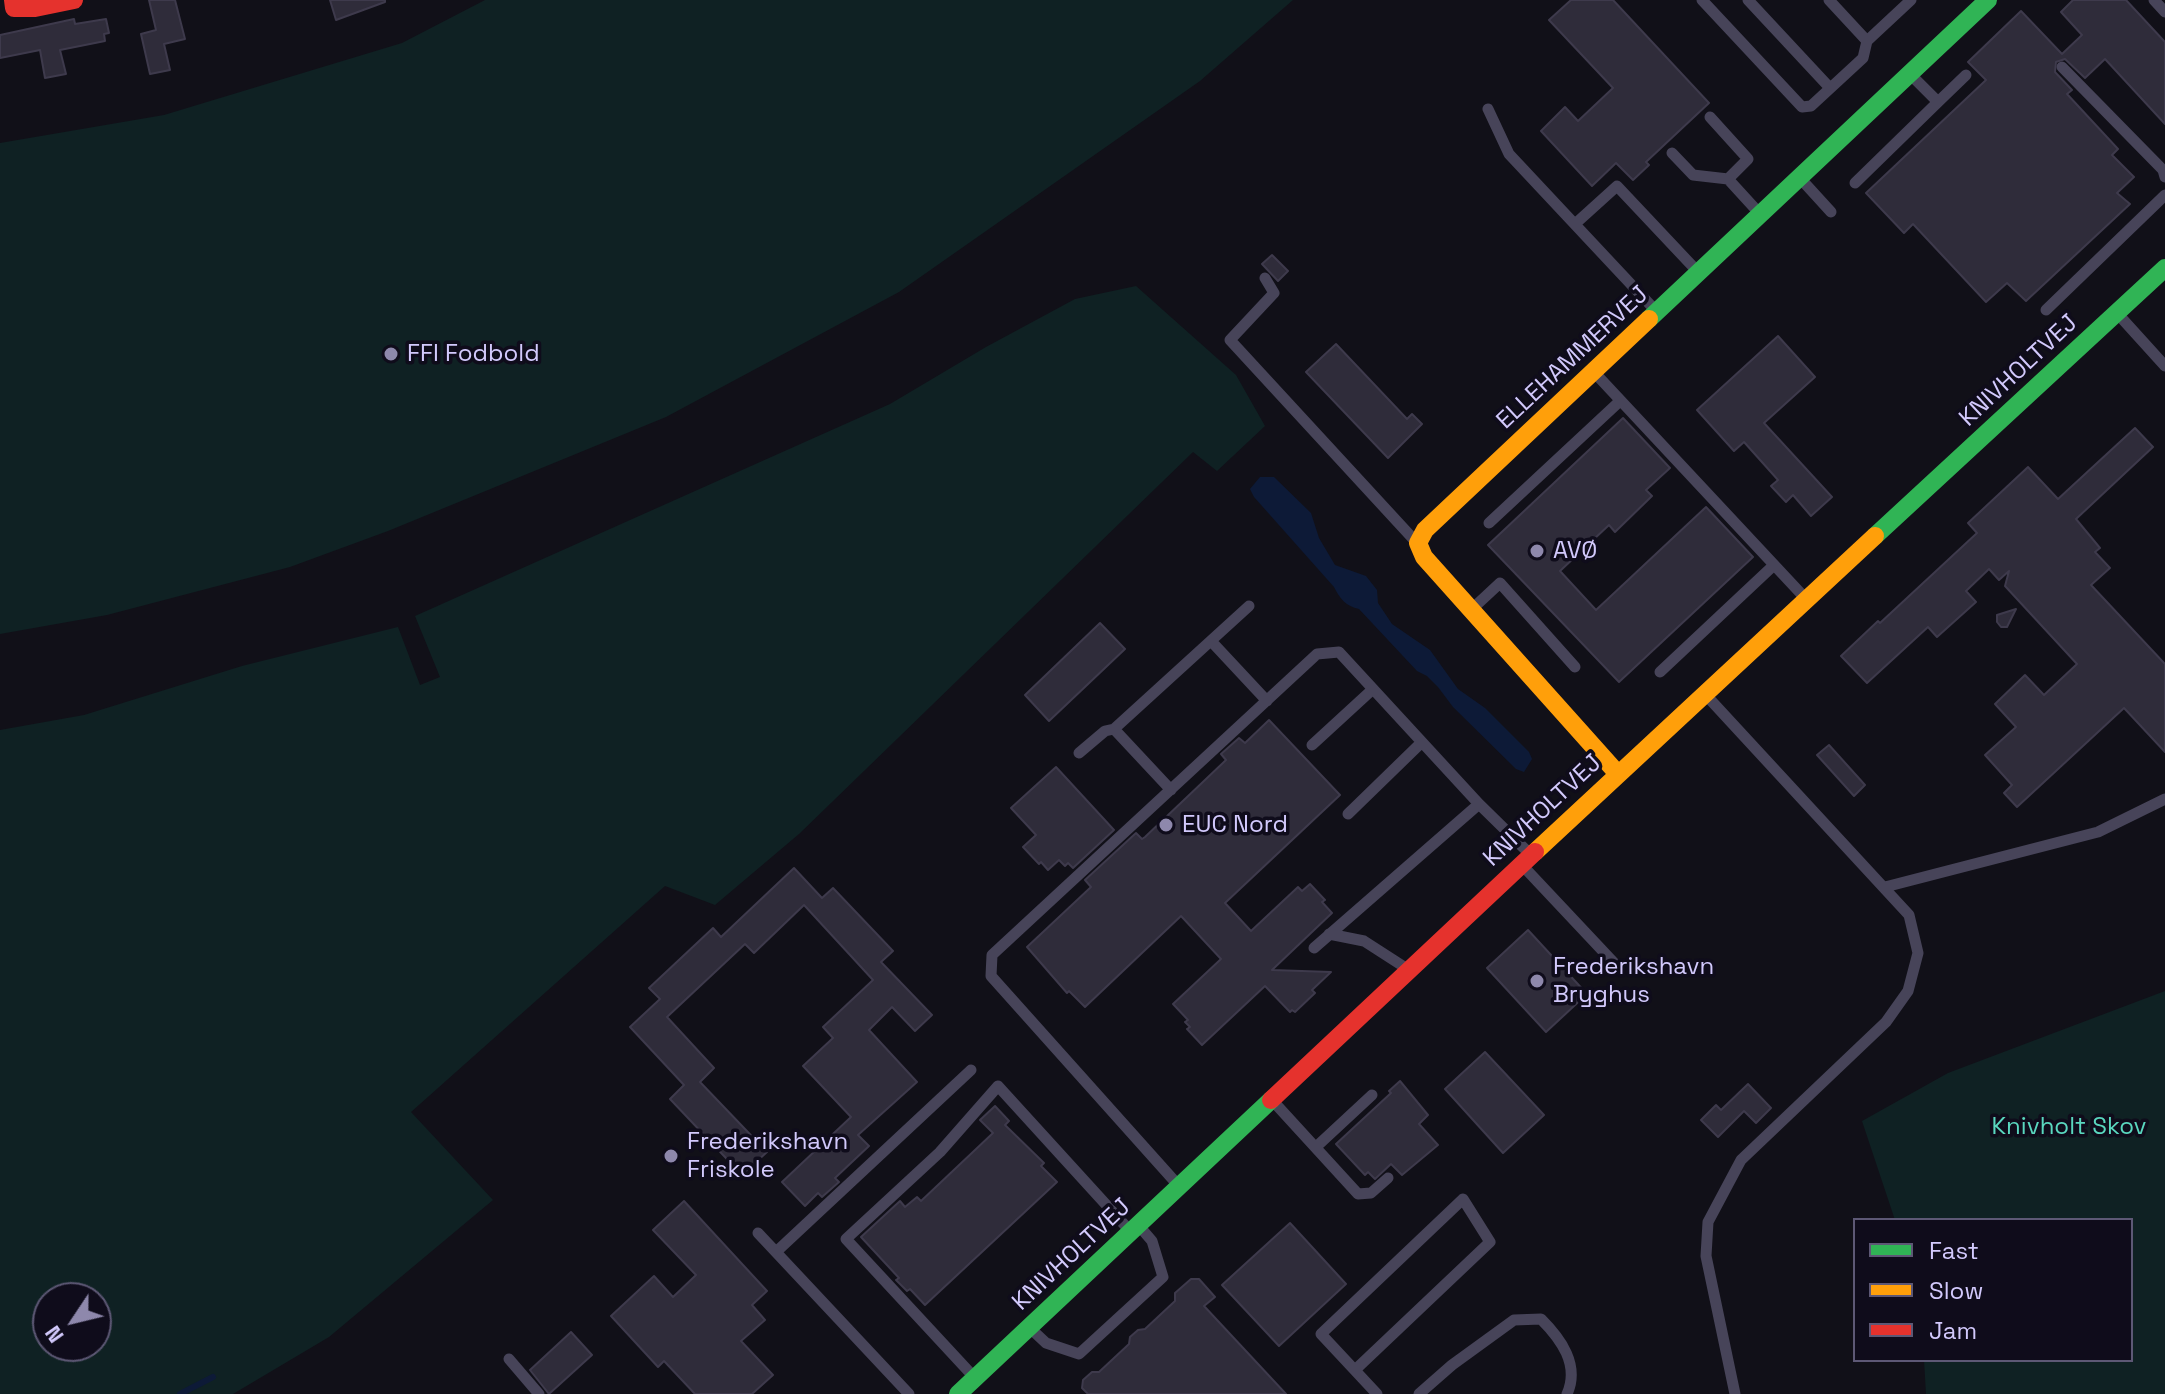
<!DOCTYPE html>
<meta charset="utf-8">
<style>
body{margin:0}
#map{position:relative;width:2165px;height:1394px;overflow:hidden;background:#111018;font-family:"Space Grotesk",sans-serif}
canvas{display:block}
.legend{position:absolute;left:1853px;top:1218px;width:280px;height:144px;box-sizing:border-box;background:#0f0c1b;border:2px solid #5d5875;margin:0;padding:10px 14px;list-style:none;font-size:24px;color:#d2c9fc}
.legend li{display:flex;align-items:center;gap:16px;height:40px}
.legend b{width:40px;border:2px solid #5d5875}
.north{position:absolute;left:32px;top:1282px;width:80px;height:80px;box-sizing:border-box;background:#0f0c1b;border:2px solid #5d5875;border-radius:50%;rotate:235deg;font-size:22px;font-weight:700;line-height:32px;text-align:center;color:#d2c9fc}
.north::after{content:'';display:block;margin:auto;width:28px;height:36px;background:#8e88ac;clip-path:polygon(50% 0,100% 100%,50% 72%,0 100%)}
</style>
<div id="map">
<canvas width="2165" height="1394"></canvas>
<ul class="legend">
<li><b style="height:10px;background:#30b455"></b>Fast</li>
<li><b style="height:10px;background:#ff9f0a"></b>Slow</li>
<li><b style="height:10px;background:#e5322d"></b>Jam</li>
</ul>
<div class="north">N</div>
</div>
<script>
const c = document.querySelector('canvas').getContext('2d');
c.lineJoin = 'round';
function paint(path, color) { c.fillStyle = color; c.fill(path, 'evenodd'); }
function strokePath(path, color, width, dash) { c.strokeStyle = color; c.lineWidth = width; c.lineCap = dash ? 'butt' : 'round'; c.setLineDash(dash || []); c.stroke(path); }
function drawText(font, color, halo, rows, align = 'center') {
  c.font = font + ' "Space Grotesk",sans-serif'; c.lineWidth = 7; c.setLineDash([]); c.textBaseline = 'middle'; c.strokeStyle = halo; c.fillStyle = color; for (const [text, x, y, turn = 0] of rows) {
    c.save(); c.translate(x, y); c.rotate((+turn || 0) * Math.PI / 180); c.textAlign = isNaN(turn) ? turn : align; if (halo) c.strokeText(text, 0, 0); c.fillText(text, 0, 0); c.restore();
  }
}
const green = new Path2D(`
 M485,0H1293L1200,81L899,292L666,417L388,531L290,567L107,615L0,634V143L164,115L402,43Z
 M1136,286L1236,375L1265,426L1217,471L1193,452L799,834L715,905L665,886L411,1112L493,1200L329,1337L233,1394H0V730L84,715L242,666L398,627L420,685L440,677L415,616L890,404L986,347L1075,299ZM48,1298H96V1346H48Z
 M2165,991V1394H1926L1924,1360H2131V1220H1895L1862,1121L1948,1073Z`);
const water = new Path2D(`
 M1260,477H1274L1311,513L1319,538L1335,565L1366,576L1377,590L1378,603L1392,624L1430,650L1458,689L1485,708L1529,752L1532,759L1524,772L1516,769L1453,707L1438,687L1427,676L1417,671L1359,609C1346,606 1340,599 1334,587L1254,497L1250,489Z`);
const stream = new Path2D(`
 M180,1394L213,1377`);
const building = new Path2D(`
 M149,0H175L185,39L164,44L170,70L150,74L141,34L156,30Z
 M330,0H385V2L336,20Z
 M1571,0H1613L1709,103L1646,162L1649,165L1633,180L1616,163L1592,186L1541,131L1565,107L1578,121L1613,88L1549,20Z
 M2073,0H2126L2165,42V124L2105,59L2085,78L2065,59L2056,62L2055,72L2072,90L2067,94L2118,149L2112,155L2134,177L2117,193L2130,204L2026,301L2007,283L1986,302L1913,224L1904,233L1866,193L1986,80L1968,62L2021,11L2062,54L2082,35L2061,12Z
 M74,19L75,24L106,19L109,33L104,34L105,41L60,50L66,74L45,78L40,50L0,58V35Z
 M1272,255L1288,271L1278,281L1262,264Z
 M1778,336L1815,377L1764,423L1832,497L1811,516L1793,495L1786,502L1771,486L1778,480L1744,442L1734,451L1697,410Z
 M1336,344L1407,419L1412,414L1422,424L1388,458L1306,372Z
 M1623,418L1670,468L1646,490L1652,496L1615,532L1609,525L1560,571L1596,610L1706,507L1753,557L1619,682L1488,545Z
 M2135,428L2153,447L2076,519L2100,548L2095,552L2110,568L2091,585L2165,664V752L2124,708L2017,807L2004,793L2012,785L1985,755L2016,727L1995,704L2025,675L2044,695L2077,664L2005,586L2009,571L1999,580L1989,569L1966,591L1976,602L1937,637L1928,627L1867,683L1841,656L1878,621L1880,623L1977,533L1968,523L2028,467L2058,499Z
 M2016,609L2007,627H2001L1997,622V615Z
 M1100,623L1125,649L1049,721L1025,695Z
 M1269,720L1340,795L1225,903L1251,931L1298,887L1302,891L1310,884L1325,900L1322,902L1332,913L1272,970L1331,972L1312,990L1315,993L1295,1012L1292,1010L1290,1012L1265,986L1202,1045L1187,1029L1190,1027L1185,1022L1188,1020L1173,1004L1221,959L1181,916L1085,1007L1069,991L1067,993L1027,947L1091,887L1085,880L1136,833L1142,839L1145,837L1226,760L1221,754L1239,738L1245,743Z
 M1829,745L1865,785L1854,796L1817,755Z
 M1056,767L1114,830L1073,868L1068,863L1065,866L1059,860L1048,870L1041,862L1039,864L1023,847L1036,835L1011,808Z
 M794,868L822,898L833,888L893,951L881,962L932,1015L915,1031L892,1007L869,1030L917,1082L858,1135L869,1146L835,1178L839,1182L822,1197L818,1193L805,1206L782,1182L851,1117L803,1066L833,1038L823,1027L873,980L804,905L754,953L745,944L667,1017L714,1068L700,1082L767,1152L742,1175L670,1099L684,1085L630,1027L660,999L649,988L713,928L721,937Z
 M1528,930L1587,994L1546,1032L1487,968Z
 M1485,1052L1544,1115L1503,1153L1445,1089Z
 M1400,1081L1428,1115L1419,1124L1438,1145L1402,1175L1391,1164L1375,1179L1368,1172L1365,1175L1336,1144L1391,1093L1389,1091Z
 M1748,1084L1771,1108L1756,1123L1744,1111L1718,1137L1701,1120L1716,1105L1721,1110Z
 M995,1106L1009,1121L1005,1125L1044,1163L1041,1166L1057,1182L925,1305L910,1289L907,1291L896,1280L899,1278L861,1237L900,1201L905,1207L917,1197L921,1201L993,1133L980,1120Z
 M684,1201L767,1291L752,1305L765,1320L741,1341L773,1375L752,1394H695L664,1361L658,1367L611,1316L654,1276L673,1297L696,1275L653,1230Z
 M1290,1223L1346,1284L1279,1346L1222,1285Z
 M1191,1279H1199L1215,1297L1204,1306L1286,1394H1088L1082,1388L1083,1380L1092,1372H1099L1129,1344L1130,1337L1138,1330L1145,1329L1175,1301V1293Z
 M571,1332L592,1355L549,1394L530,1370Z`);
const lane = new Path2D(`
 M1702,0L1802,107L1811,106L1863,58L1867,41L1829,0
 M1748,0L1830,88
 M2154,0L2165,12
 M1867,41L1911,0
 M2062,67L2163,170L2165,177
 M1938,102L1966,75
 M1488,109L1509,154L1656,311
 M1710,117L1748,159L1728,179
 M1672,153L1693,175L1728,179L1760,214
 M1800,178L1831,212
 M1855,183L1938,102L1910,74
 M1575,224L1617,186L1698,272
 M1265,278L1274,293L1230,340L1417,543
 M2046,310L2165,195
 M2117,313L2165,366
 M1594,372L1806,599
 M1489,523L1620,401
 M1471,610L1500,583L1575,667
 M1211,641L1267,701
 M1660,672L1774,565
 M1705,694L1909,915L1918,953L1908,991L1886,1022L1741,1160L1708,1222L1706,1256L1735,1394
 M1114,729L1171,790
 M1312,745L1373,689
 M1079,753L1105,731L1114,729L1249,606
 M1348,814L1422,742
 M1522,865L1616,965
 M1885,887L2098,832L2165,799
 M1329,934L1364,941L1409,970
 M1314,948L1479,804
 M1272,1100L1358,1194L1371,1193L1388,1178
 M1316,1147L1372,1095
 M1178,1185L991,976L992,955L1317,654L1339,652L1479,804L1531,855
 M758,1233L909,1394
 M776,1252L971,1070
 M1030,1328L1046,1343L1079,1354L1163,1277L1152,1241L1140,1227
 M509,1359L539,1394
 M1355,1370L1490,1242L1463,1199L1321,1334L1377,1394
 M973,1376L846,1239L940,1152L998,1086L1131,1232
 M1419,1394L1452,1365L1514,1320L1541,1319C1561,1339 1580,1365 1567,1394`);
const fast = new Path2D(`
 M1649,319L1988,0
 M1875,536L2165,268
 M958,1394L1271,1100`);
const slow = new Path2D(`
 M1618,774L1424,557L1418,543L1425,530L1649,319
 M1535,852L1875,536`);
const jam = new Path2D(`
 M13,0L14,8H35L74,0
 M1271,1100L1535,852`);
const markers = [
 [391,354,8,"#8e88ac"],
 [1537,551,8,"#8e88ac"],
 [1166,825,8,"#8e88ac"],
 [1537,981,8,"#8e88ac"],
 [671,1156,8,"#8e88ac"]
];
const poiNames = [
 ["FFI Fodbold",407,354],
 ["AVØ",1553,551],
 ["EUC Nord",1182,825],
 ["Frederikshavn",1553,967],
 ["Bryghus",1553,995],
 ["Frederikshavn",687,1142],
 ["Friskole",687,1170]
];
const streetNames = [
 ["ELLEHAMMERVEJ",1573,358,-43],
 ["KNIVHOLTVEJ",2019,371,-43],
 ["KNIVHOLTVEJ",1543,811,-43],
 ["KNIVHOLTVEJ",1072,1255,-43]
];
const parkNames = [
 ["Knivholt Skov",2069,1127]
];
paint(green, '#0f2123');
paint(water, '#0d1a37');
strokePath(stream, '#0d1a37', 6);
paint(building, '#2f2c3a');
strokePath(building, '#3e3a4c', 2);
strokePath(lane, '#474459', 11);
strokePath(fast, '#30b455', 18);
strokePath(slow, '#ff9f0a', 18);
strokePath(jam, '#e5322d', 18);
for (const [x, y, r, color] of markers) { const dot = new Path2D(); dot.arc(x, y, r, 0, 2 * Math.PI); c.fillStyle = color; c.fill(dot); strokePath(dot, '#0f0c1b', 3); }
drawText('24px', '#d2c9fc', '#0f0c1b', poiNames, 'left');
drawText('24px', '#d2c9fc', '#0f0c1b', streetNames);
drawText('24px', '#5ad7bf', '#0f0c1b', parkNames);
</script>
